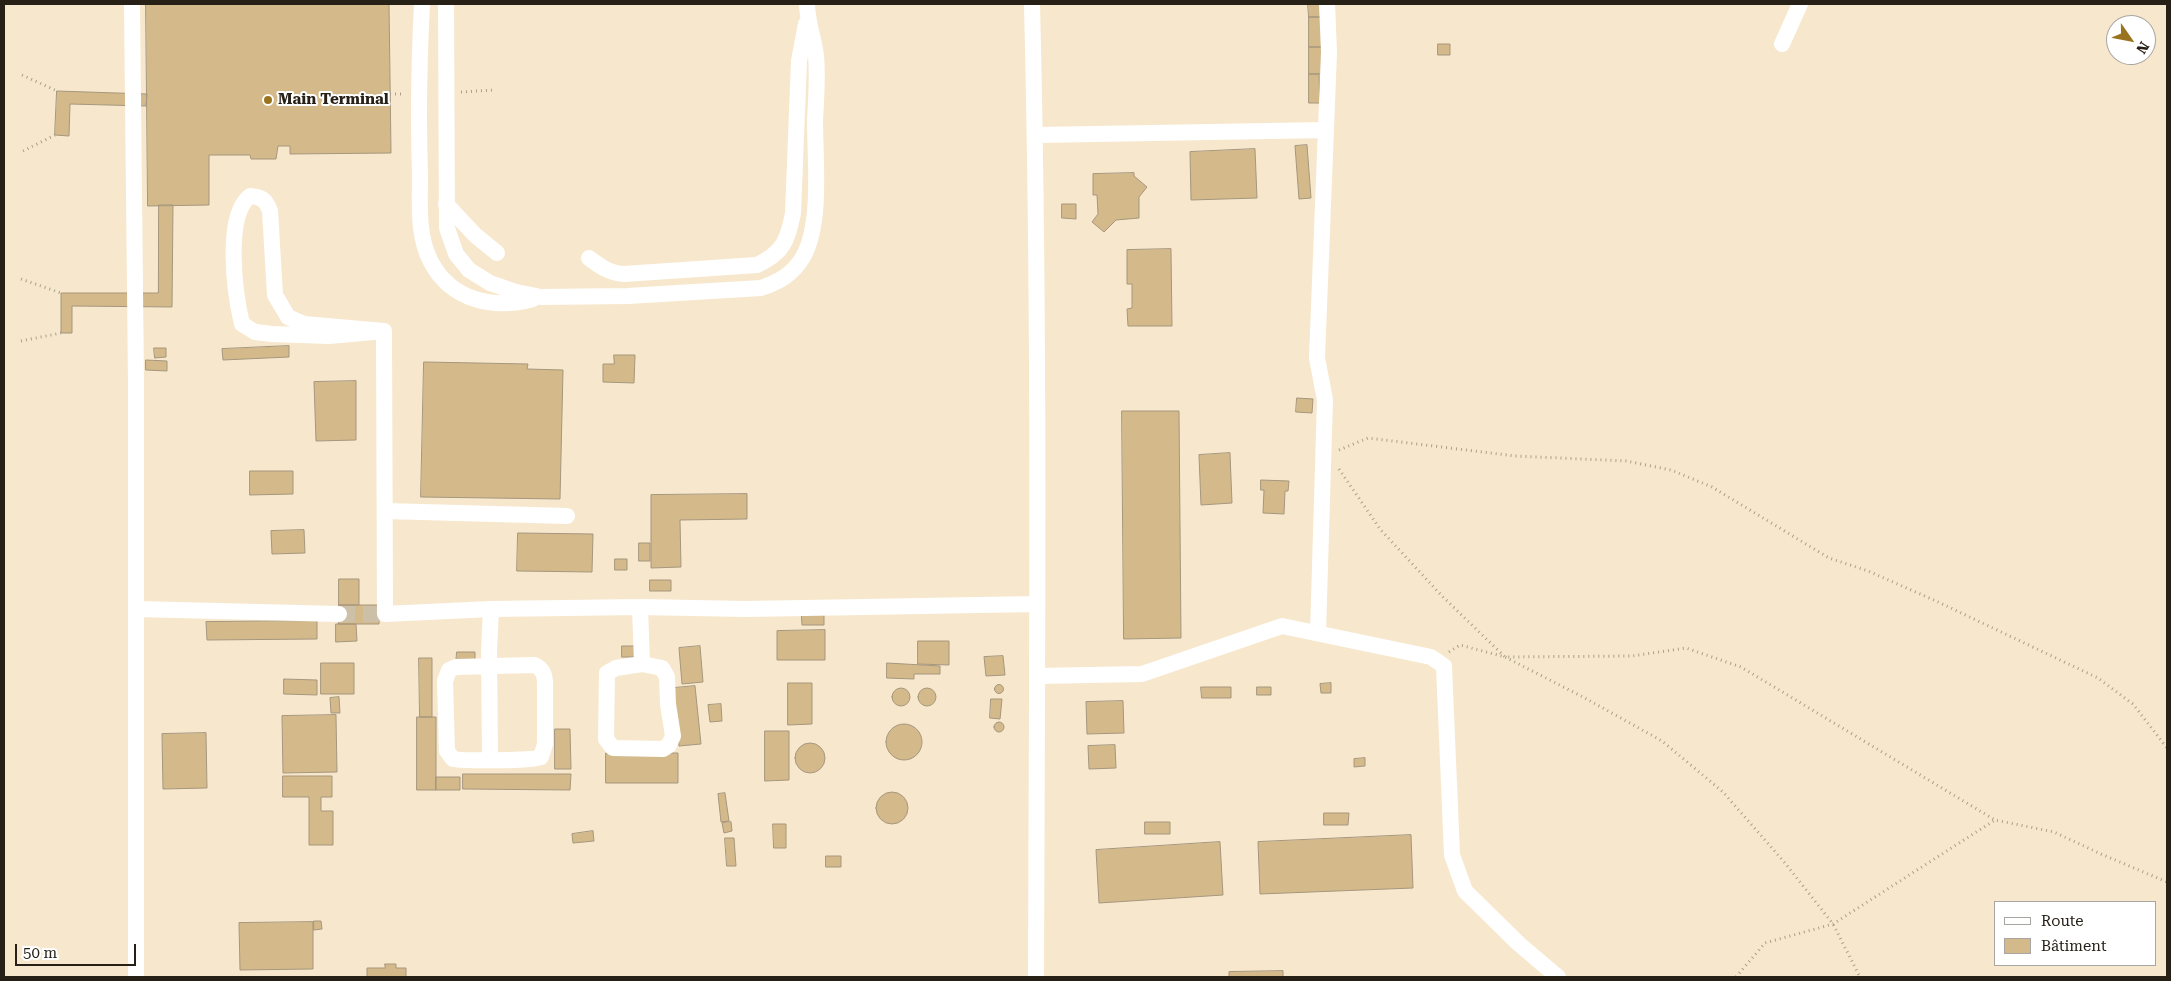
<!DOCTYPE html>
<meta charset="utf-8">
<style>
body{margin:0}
#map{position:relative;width:2171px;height:981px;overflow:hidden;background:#f7e8cd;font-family:"Roboto Serif",serif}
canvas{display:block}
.frame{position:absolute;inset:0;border:5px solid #262017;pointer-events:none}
.legend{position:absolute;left:1994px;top:901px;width:162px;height:65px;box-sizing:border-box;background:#fff;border:1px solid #a8a6a2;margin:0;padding:6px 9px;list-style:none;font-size:15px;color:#262017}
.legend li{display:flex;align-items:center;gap:10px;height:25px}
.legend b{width:25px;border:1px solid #a8a6a2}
.north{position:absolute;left:2106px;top:15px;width:50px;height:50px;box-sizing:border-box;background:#fff;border:1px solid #a8a6a2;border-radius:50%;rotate:123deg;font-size:14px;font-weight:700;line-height:20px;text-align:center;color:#262017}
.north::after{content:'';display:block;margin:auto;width:18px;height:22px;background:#9a731f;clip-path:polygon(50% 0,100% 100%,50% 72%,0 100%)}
.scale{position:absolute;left:15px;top:944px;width:121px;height:22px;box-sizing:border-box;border:2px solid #262017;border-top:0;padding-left:6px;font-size:15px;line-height:18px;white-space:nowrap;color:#262017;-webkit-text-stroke:4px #fff;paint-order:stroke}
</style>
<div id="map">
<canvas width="2171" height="981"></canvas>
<div class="frame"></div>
<ul class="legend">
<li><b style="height:6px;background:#fff"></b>Route</li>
<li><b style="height:14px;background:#d4ba8b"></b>Bâtiment</li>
</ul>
<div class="north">N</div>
<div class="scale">50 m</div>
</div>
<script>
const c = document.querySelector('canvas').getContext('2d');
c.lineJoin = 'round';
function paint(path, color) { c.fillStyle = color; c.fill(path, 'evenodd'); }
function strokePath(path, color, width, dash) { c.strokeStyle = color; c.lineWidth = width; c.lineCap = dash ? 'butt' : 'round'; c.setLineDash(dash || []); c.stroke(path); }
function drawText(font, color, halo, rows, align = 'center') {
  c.font = font + ' "Roboto Serif",serif'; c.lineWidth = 4; c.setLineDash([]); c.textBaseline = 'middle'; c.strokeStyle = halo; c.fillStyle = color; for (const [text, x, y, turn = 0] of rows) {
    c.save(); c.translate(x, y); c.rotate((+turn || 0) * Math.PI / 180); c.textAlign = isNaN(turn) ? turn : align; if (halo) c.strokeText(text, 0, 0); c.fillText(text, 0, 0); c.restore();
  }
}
const building = new Path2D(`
 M146,4H389L391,153L290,154V146H278L276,159H251L250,155H209V205L148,206Z
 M1308,4H1322V17H1309Z
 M1309,17H1322V47H1309Z
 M1438,44H1450V55H1438Z
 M1309,47H1322V74H1309Z
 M1309,74H1319L1320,103H1309Z
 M57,91L147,94L146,106L70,104L69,136L55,135Z
 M1307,145L1311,198L1299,199L1295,146Z
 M1255,149L1257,198L1191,200L1190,152Z
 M1134,173V176L1147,187L1139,197V218L1116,220L1104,232L1092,222L1098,214L1097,195H1093V174Z
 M1062,204H1076V219L1062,218Z
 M159,205H173L172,307L72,306V333H61V293H158Z
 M1171,249L1172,326H1128L1127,309L1132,308V284H1127V250Z
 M289,346V357L223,360L222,349Z
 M154,348H166V357L155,358Z
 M614,355H635L634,383L603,382V364H614Z
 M146,360L167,361V371L146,370Z
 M424,362L528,364L527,369L563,370L560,499L421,497Z
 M356,381V440L316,441L314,382Z
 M1297,398L1313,399L1312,413L1296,412Z
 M1122,411H1179L1181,638L1124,639Z
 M1230,453L1232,503L1201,505L1199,455Z
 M250,471H293V494L250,495Z
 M1261,480L1289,481L1288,491H1285L1284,514L1263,513L1264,490H1261Z
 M747,494V519L680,520L681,567L651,568V495Z
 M304,530L305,553L272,554L271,531Z
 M518,533L593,534L592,572L517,571Z
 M639,543H650V561H639Z
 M615,559H627V570H615Z
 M339,579H359V605H339Z
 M650,580H671V591H650Z
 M339,605H379V624H339Z
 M824,609V625H802L801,610Z
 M317,621V639L207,640L206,622Z
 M336,624H356L357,641L336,642Z
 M825,630V660H777V631Z
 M918,641H949V665L918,664Z
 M622,646H638L637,657H622Z
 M700,646L703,682L682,684L679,648Z
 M457,652H475V665L456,664Z
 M1003,656L1005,675L986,676L984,657Z
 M419,658H432V717H420Z
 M321,663H354V694H321Z
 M887,663L940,666V674H914V679L887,678Z
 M284,679L317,680V695L284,694Z
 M788,683H812V724L788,725Z
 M1331,683V693H1321L1320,684Z
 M994.5 689a4.5 4.5 0 1 1 9 0a4.5 4.5 0 1 1-9 0Z
 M695,686L701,744L679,746L674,688Z
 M1201,687H1231V698H1202Z
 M1257,687H1271V695H1257Z
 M918 697a9 9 0 1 1 18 0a9 9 0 1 1-18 0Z
 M892 697a9 9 0 1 1 18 0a9 9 0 1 1-18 0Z
 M339,697L340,713H331L330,698Z
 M991,699H1002L1000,719L990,718Z
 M1123,701L1124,733L1087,734L1086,702Z
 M721,704L722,721L710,722L708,705Z
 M336,715L337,772L283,773L282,716Z
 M417,717H436V790H417Z
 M994 727a5 5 0 1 1 10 0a5 5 0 1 1-10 0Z
 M886 742a18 18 0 1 1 36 0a18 18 0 1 1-36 0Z
 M555,729H570L571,769H555Z
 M765,731H789V780L765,781Z
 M206,733L207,788L163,789L162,734Z
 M795 758a15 15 0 1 1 30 0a15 15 0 1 1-30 0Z
 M1115,745L1116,768L1089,769L1088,746Z
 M606,753H678V783H606Z
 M1365,758V766L1354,767V759Z
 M463,774H571L570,790L463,789Z
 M283,776H332V797H321V811H333V845H309V797H283Z
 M436,777H460V790H436Z
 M876 808a16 16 0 1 1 32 0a16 16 0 1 1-32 0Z
 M725,793L729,821L721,822L718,794Z
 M1324,813H1349L1348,825H1324Z
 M731,822L732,831L724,833L722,823Z
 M1145,822H1170V834H1145Z
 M773,824H786V848H774Z
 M593,831L594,841L573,843L572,834Z
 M1411,835L1413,888L1260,894L1258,842Z
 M725,838H734L736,866H727Z
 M1220,842L1223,895L1099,903L1096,850Z
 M826,856H841V867H826Z
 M314,921H321L322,929L314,930Z
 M313,922V969L240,970L239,923Z
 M385,964H396V968H406V977H367V968H385Z
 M1283,971V977H1229V972Z`);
const minorTunnel = new Path2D(`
 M339,614H379`);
const path = new Path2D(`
 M22,75L57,91
 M461,92L494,90
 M390,94H404
 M23,151L55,135
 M21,279L61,293
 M21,341L61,333
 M1339,450L1368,438L1515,456L1626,461L1671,470L1712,487L1829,558L1868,571L1936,601L2098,678L2133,704L2167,748
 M1339,469L1380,529L1441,595L1505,657L1632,656L1686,648L1741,667L1995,820L2054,832L2101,854L2167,882
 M1449,652L1460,645L1505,657L1583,697L1662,741L1723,792L1785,863L1833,924L1860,977
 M1736,977L1765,943L1833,924L1995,820`);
const minor = new Path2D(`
 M132,4L136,383V977
 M422,4C419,62 418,118 420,175C420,203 417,236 431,262C451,300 493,310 533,299
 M446,4L447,228L456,254L469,270L490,283L516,292L541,297L628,296L761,288C779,282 793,274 803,257C822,224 815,160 815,121C816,100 818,77 816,56C814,38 807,22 807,4
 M1032,4C1040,328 1037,653 1036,977
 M1782,44L1800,4
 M1036,135L1326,130
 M250,196C262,197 266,200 270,211L275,295L288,317L304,324L384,331L329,336L272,334L255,332L242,324C235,295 224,216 250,196Z
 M446,204L475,235L497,253
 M589,258C601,267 609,273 624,274L757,265C783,253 788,240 793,213L799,61L806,24
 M384,331L385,614L491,609L640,607L746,609L1037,604
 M385,511L567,516
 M640,607L642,664L662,668L667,677L668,704L673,736L669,745L663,749L613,748L606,739L607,673L616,668L642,664
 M136,609L339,614
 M1318,633L1325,400L1317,358L1329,52L1327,4
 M534,665C542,668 544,673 545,681V744L541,757C533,761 464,761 453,759L447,751L445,681L449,670L456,667Z
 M1037,676L1142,674L1282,626L1431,657L1444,666L1452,855L1465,891L1519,944L1558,977
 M490,759L489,651L491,609`);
const markers = [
 [268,100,5,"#9a731f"]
];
const poiNames = [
 ["Main Terminal",278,100]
];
paint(building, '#d4ba8b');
strokePath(building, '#a5967d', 1);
strokePath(minorTunnel, '#cdc0a9', 16, [16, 8]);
strokePath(path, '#ab9f8b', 3, [1, 4]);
strokePath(minor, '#fff', 16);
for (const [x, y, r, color] of markers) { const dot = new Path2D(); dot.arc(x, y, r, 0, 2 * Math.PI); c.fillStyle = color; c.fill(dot); strokePath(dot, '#fff', 2); }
drawText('bold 15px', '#262017', '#fff', poiNames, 'left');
</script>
